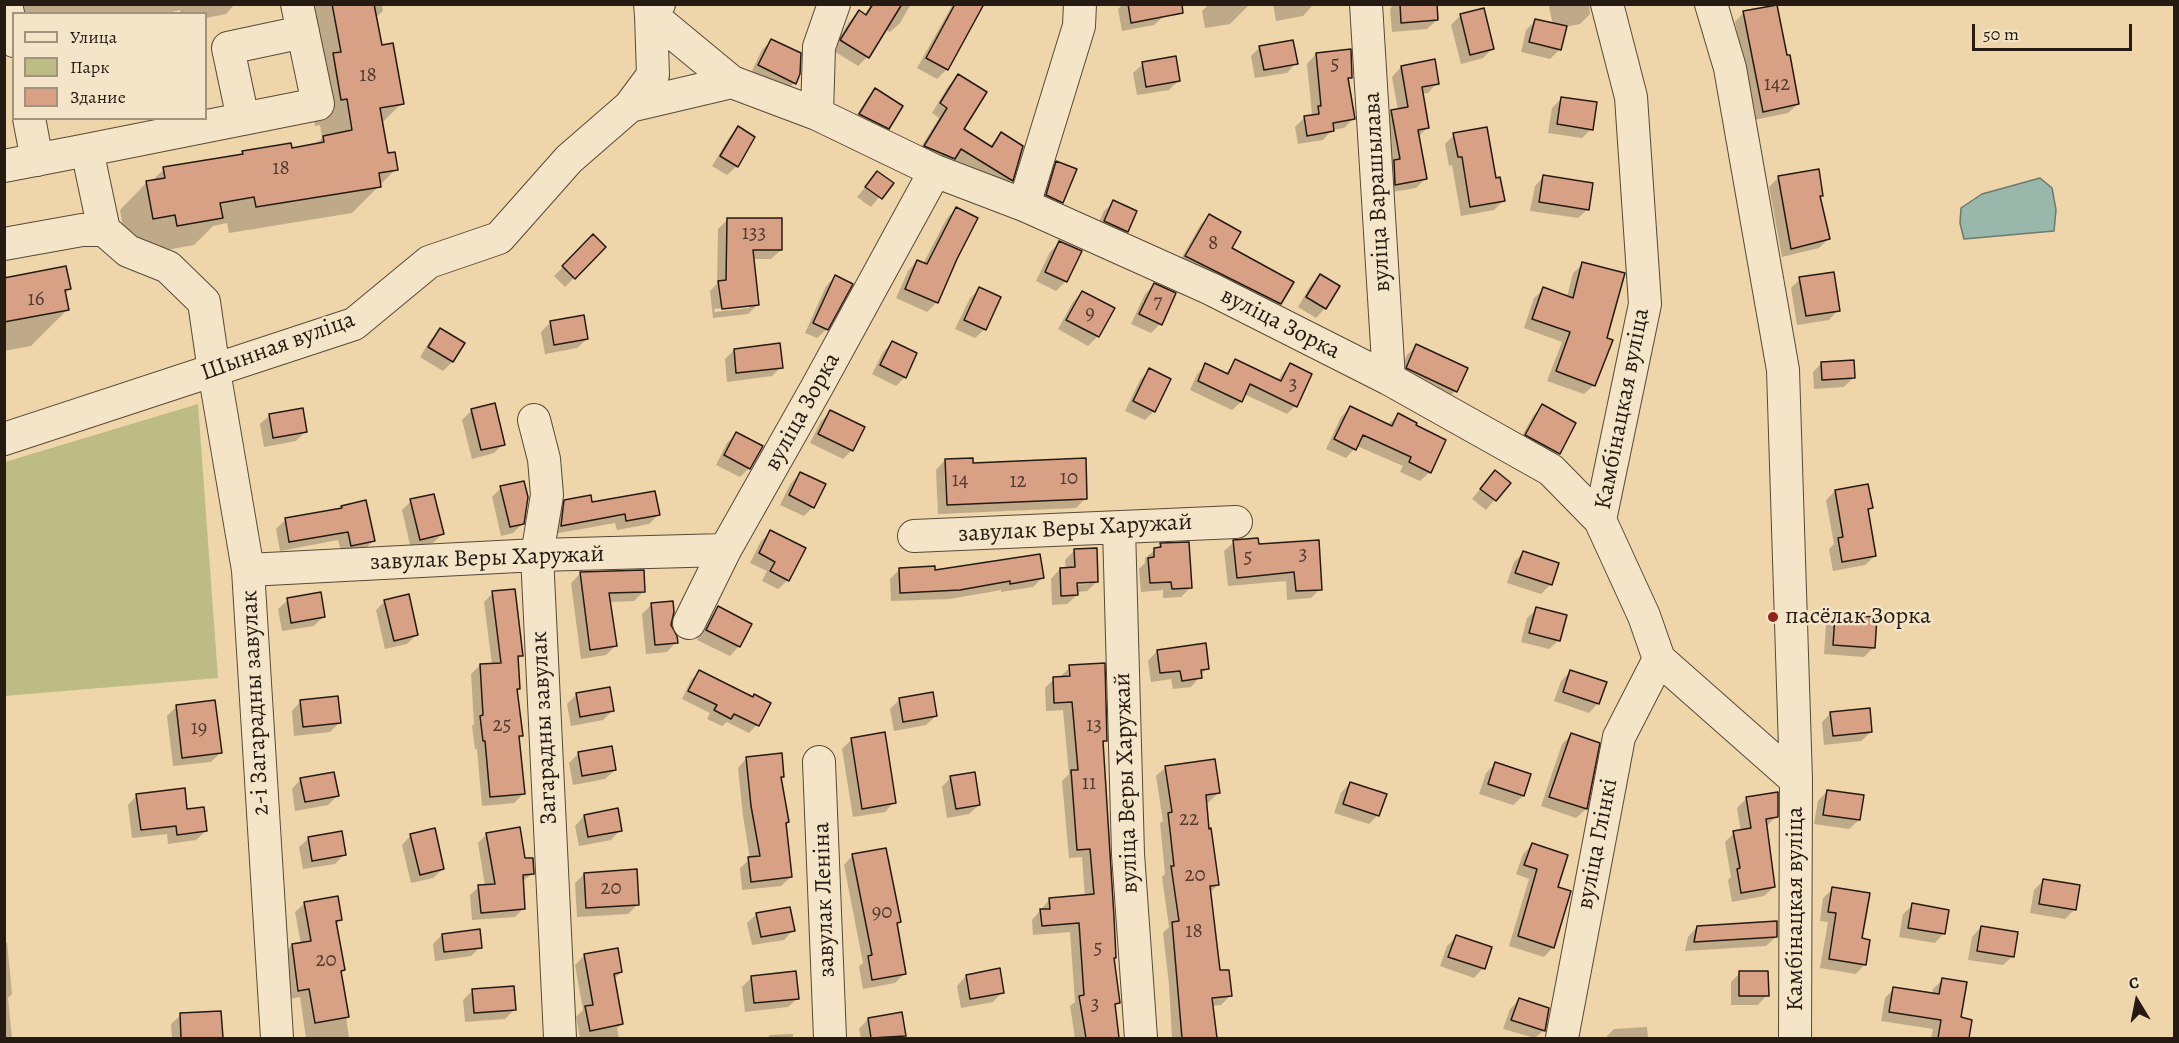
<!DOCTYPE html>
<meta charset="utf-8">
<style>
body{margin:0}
#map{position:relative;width:2179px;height:1043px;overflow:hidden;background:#eed5aa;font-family:Alegreya,serif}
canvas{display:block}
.frame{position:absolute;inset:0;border:6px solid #251b12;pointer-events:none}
.legend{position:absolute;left:12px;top:12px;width:195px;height:108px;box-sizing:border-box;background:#f4e4c8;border:2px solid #a1947f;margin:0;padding:8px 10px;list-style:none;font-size:18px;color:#251b12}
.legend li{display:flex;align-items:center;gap:12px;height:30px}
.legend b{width:30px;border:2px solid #a1947f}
.north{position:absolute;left:2107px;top:971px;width:60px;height:60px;-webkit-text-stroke:4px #f4e4c8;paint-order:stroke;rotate:350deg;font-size:16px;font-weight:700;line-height:24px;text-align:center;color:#251b12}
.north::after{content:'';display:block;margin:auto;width:21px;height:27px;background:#251b12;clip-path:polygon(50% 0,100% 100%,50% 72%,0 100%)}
.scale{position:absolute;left:1972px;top:24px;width:160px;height:27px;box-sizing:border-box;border:3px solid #251b12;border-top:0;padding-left:8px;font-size:18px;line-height:21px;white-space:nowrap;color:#251b12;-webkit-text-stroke:4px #f4e4c8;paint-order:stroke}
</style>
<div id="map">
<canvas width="2179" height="1043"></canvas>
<div class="frame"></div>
<ul class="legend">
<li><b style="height:8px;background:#f4e4c8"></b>Улица</li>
<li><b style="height:16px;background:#bebc85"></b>Парк</li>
<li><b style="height:16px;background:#d8a185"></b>Здание</li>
</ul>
<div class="north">С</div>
<div class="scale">50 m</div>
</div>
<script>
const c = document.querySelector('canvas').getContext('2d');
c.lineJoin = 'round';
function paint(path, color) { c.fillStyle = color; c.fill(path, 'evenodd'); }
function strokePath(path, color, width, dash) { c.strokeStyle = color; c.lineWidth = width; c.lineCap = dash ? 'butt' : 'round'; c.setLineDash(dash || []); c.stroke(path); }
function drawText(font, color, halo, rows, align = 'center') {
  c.font = font + ' Alegreya,serif'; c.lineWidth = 5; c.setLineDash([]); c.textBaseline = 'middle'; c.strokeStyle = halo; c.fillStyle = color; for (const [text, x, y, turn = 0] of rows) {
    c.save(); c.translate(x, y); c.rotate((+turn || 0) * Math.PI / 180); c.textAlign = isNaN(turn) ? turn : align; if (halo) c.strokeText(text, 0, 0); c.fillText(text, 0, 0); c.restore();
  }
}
const green = new Path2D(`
 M198,404L218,678L5,696V462Z`);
const water = new Path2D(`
 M2040,178L2052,188L2056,210L2054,231L1964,239L1960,223L1961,208L1982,194Z`);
const shadow = new Path2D(`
 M4,4H235L226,14L206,18V14H181L180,10L164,14H14Z
 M292,4H382L383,11L375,18L380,47L402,103L381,124L387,155L396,169L352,213L229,233L227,223L213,226L194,245L150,253L148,241L126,245L120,210L147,182H151L164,169L239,156L243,152L291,150L315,145L322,138L320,125L315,126Z
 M871,4H911L900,23L890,32L885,29L867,57L858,66L832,50L849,22L859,12L864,16Z
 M953,4L982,6L946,70L937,79L917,68Z
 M1123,4H1162L1164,16L1154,25L1122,31L1118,9Z
 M1209,4H1248L1249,5L1230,24L1205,28L1202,11Z
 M1273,4H1312V6L1303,16L1276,21Z
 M1394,4H1435L1437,20L1427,29L1392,32L1390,9Z
 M1551,4H1589L1590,14L1580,24L1565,27L1559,50L1550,59L1521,52L1526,30L1536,20L1553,25L1549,7Z
 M1744,12L1798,104L1788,113L1754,120L1735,22Z
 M1461,15L1492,49L1483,58L1461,64L1451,25Z
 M771,41L794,83L785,92L750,75L762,50Z
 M1260,47L1296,63L1287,73L1255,78L1251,56Z
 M1316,54L1351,77L1347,81L1353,119L1344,128L1332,130L1323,140L1298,144L1295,127L1304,118L1312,114L1307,64Z
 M1143,64L1179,80L1169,90L1137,95L1133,73Z
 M1401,67L1437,83L1428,93L1421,94L1427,128L1418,137L1425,179L1416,188L1386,193L1382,121L1391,112L1398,110L1392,77Z
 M959,76L961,130L989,147L1001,134L1021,147L1011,180L1002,189L953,159L944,168L916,155L939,118L932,113L949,85Z
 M875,90L888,128L879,137L851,124L866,100Z
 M1561,99L1591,129L1582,138L1548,133L1552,108Z
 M738,128L737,166L727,175L712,166L729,138Z
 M1454,135L1503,201L1494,210L1461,216L1452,165L1449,166L1445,144Z
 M1057,163L1062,202L1052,211L1037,205L1047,172Z
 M877,173L891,183L871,207L857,197Z
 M1544,176L1588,209L1578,218L1530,211L1535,186Z
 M1779,177L1821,195L1819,198L1828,239L1819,248L1782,257L1769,187Z
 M1114,202L1127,231L1117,240L1095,231L1104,211Z
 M956,209L937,302L927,312L896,298L908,271L917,261L923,264L947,218Z
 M1210,215L1230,248L1280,303L1272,312L1178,264L1201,224Z
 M728,219L781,250L771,259H752L758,304L748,314L713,318L710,291L717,284L718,229ZM749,305V308L715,312L714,309Z
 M593,237L604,247L565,287L554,276Z
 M1060,242L1080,251L1066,281L1056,291L1036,281L1050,252Z
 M1583,264L1594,385L1584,394L1547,381L1562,342L1524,328L1534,298L1544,289L1567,297L1573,273Z
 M1320,276L1325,308L1316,318L1298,307L1311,285Z
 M835,277L827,329L817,338L805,333L826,286Z
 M4,279L69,289L65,294L68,309L31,346L4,351Z
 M1800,279L1838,310L1829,320L1797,325L1791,288Z
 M1154,285L1160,324L1151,333L1131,324L1145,294Z
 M980,289L985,329L975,338L955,329L970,298Z
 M1082,292L1098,336L1088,346L1058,329L1073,302Z
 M551,322L587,339L577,348L545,354L541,332Z
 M441,330L463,343L452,362L443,371L420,357L431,339Z
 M892,343L905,377L896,386L872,374L883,352Z
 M1416,346L1455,391L1446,400L1398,378L1407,355Z
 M734,350L781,367L772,376L727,382L725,359Z
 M1236,361L1278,381L1282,374L1290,365L1295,406L1287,414L1244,394L1241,402L1232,410L1190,390L1197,374L1206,365L1225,374Z
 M1822,363L1854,377L1844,387L1814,389L1813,372Z
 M1149,370L1154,411L1145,420L1125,411L1140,380Z
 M1542,406L1574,424L1559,453L1549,463L1517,445L1533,416Z
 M1350,408L1388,425L1398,415L1430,472L1420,481L1400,472L1403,466L1357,446L1346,458L1326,449L1341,417Z
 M472,410L503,444L494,453L472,459L462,420Z
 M831,412L852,450L843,459L810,443L821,421Z
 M270,415L306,431L296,441L264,447L260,424Z
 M736,434L749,468L740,477L716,465L727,443Z
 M945,460L1085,499L1076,508L938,514L936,470Z
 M801,473L813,507L804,516L780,505L791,483Z
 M1486,482L1509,483L1486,510L1472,499Z
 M501,488L523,523L513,533L501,536L492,497Z
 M1835,491L1871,507L1867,512L1875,556L1865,565L1833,571L1829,549L1834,544L1826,500Z
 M411,501L442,534L433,543L411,549L402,510Z
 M565,502L591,504L658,515L649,524L617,530L615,523L553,534L555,511Z
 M342,507L374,540L364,550L342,555L338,540L280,551L276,529L286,519L340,510Z
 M771,532L788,580L778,589L762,581L767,571L750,563L761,541Z
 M1234,542L1258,546L1320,589L1311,598L1287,600L1286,581L1228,586L1224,551Z
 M1161,545L1191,587L1181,597L1163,598V590L1141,592L1139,569L1145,563V558Z
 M1075,550L1097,582L1087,591L1076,592L1077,595L1067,604L1052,605L1051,579L1060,569H1066L1065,560ZM1089,581V584L1070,585V582Z
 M1523,553L1551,584L1541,594L1507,583L1514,562Z
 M899,570L934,572L1043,577L1033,587L1001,592V590L950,599L891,601L890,579Z
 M581,573L644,591L634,601L609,602L616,645L606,655L581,659L571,583Z
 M493,593L522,655L517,660L518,688L516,691L521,735L518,739L523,794L514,803L482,806L477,749H475L472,726L474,724L471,674L480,665H492L484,602Z
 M288,600L324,616L314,626L282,631L278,609Z
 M385,601L417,634L407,644L385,649L376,610Z
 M651,605L676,642L667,652L646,654L642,614Z
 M718,608L739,646L730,656L697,640L709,618Z
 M1537,609L1559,640L1549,649L1521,642L1527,618Z
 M1835,616L1873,648L1864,657L1824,654L1826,625Z
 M1157,651L1207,668L1191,687L1173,689L1171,679L1151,682L1148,661Z
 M1070,667L1105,740L1102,743L1112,960L1119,1002L1113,1008L1117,1038H1075L1070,1006L1075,1002L1070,932L1033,935L1032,920L1050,899L1085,897L1082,857L1069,858L1062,781L1069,774L1063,710L1046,711L1045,688L1054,679L1061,678V676Z
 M699,672L752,699L769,703L757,725L749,733L727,722L722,726L707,719L710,713L682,699L691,680Z
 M1570,672L1598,703L1589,713L1554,701L1561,681Z
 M576,695L612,711L603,720L571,726L567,704Z
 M900,699L936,716L926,725L894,731L890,709Z
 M301,701L340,722L330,732L294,736L292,711Z
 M177,706L220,753L211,762L173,766L167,716Z
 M1831,713L1871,732L1861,741L1824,745L1822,722Z
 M1571,735L1586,809L1576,818L1541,806L1562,744Z
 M852,739L894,802L885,812L853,817L842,749Z
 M579,753L615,770L605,779L573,785L569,763Z
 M747,758L783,776L780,779L788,822L785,824L791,877L781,886L742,890L740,868L750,859L743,816L738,768Z
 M1495,764L1529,775L1523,796L1513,805L1479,794L1486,773Z
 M1166,767L1218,793L1209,802L1205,803L1218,885L1209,893L1219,972L1230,996L1221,1005L1211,1006L1215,1038H1172L1169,984L1163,933L1169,927L1162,877L1165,874L1160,823L1163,821L1156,776Z
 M951,777L979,805L969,814L947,818L942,787Z
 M301,779L337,796L328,805L295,811L292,789Z
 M1350,783L1378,815L1369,824L1334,813L1341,793Z
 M1827,791L1859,820L1849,829L1814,824L1818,801Z
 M137,795L186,810L206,831L196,840L168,844L167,834L132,838L128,805Z
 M1746,799L1776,816L1767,826L1774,887L1764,896L1732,902L1728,880L1731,877L1725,842L1734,833L1741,832L1737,808Z
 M584,816L620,830L611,840L579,846L575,826Z
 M411,835L443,869L433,878L411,883L402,845Z
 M486,835L524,860L533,873L522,882L524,908L515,917L472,920L470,895L479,887L485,886L478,843Z
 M309,838L345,854L335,864L303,869L299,847Z
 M1532,845L1556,888L1553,947L1544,957L1509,946L1529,879L1516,874L1523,854Z
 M853,855L900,921L896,925L905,973L895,983L863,989L859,966L863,963L844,865Z
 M584,874L638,904L628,914L577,917L575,883Z
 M2043,881L2075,909L2065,919L2030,913L2034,890Z
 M1833,889L1861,940L1865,964L1856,974L1820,968L1828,922L1820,921L1823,898Z
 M305,903L341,919L335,925L344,970L340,974L349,1038H306L300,997L289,999L283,954L292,945L301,944L295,912Z
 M1913,905L1944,933L1935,943L1899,937L1903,914Z
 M757,914L793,930L784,940L752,945L747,923Z
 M1697,927L1776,937L1766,946L1685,951L1688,937Z
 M1981,927L2013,956L2003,965L1968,960L1972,937Z
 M442,935L480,947L471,956L435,961L433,944Z
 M1456,937L1483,968L1474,978L1440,966L1447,946Z
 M7,942L12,994L8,998L12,1038H4V943Z
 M585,955L621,972L614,979L622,1024L617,1028L619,1038H580L576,1017L583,1010L575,965Z
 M1740,973L1767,995L1758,1005H1731V982Z
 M966,976L1002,992L993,1002L961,1008L957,986Z
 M751,978L798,998L788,1007L745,1012L742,987Z
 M1942,980L1959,1019L1970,1021L1967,1038H1931L1933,1029L1881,1021L1885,998L1894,989L1932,994L1933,989Z
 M473,990L515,1009L505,1019L465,1022L463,1000Z
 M1519,1000L1544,1030L1535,1038L1503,1029L1510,1009Z
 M220,1012L221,1038H172L171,1024L181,1015Z
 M868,1019L904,1036L902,1038H861L859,1029Z
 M1647,1027L1648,1038H1605L1614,1029Z
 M793,1034V1038H767L770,1035Z`);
const building = new Path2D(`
 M332,4H374L382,45L393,43L404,104L380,108L388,153L395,152L398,170L379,173L381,187L256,207L254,197L220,203L223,218L177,226L175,215L153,219L146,181L165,178L163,167L243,154L242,151L291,143L292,148L324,142L323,136L352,130L347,99L341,100L333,53L341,52Z
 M873,4H902L869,58L840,40L859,10L866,15Z
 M955,4H984L948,70L926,58Z
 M1128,4H1182L1183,13L1131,23Z
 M1400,4H1437L1438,20L1401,23Z
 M1777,5L1787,55H1790L1799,104L1763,112L1743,11Z
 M1484,8L1494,49L1470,55L1460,14Z
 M1535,19L1567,26L1561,50L1529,42Z
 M771,39L801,53L800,74L796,84L758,65Z
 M1293,40L1298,64L1264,70L1259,46Z
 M1351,49L1352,78H1348L1355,119L1333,123L1334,131L1307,136L1304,116L1319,114L1318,106H1321L1316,53Z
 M1176,56L1180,81L1146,87L1142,62Z
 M1435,59L1439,84L1422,87L1429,128L1418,130L1427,179L1395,185L1394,160L1400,159L1391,110L1408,107L1401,66Z
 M958,74L987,92L964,129L992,147L1001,132L1023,146L1013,181L961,149L955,159L924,146L947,108L940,103Z
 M875,88L903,106L889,129L859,114Z
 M1561,97L1597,102L1593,130L1557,124Z
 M738,126L755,137L738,167L720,156Z
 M1487,127L1496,178L1500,177L1505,201L1470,207L1462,157H1458L1453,133Z
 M1056,161L1077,169L1063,203L1046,195Z
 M1819,169L1823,196H1820L1830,239L1791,249L1778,176Z
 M877,171L894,183L882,199L865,187Z
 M1543,175L1593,183L1589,210L1539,202Z
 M1113,200L1137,211L1128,232L1104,221Z
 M956,207L978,218L957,259L938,303L905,289L917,260L927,264Z
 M1209,214L1241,232L1232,248L1294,282L1281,304L1185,256Z
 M727,218H782V250H753L759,305L722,309L718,281L726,280Z
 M593,234L606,247L575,279L562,266Z
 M1059,241L1082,251L1067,282L1045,272Z
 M1582,262L1625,273L1607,338L1613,340L1595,386L1556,371L1570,332L1532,319L1543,287L1573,298Z
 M66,266L71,289L65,290L69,310L4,322V278Z
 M1834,272L1840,311L1806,316L1799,277Z
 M1320,274L1340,286L1326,309L1306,297Z
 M835,275L853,284L828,330L813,323Z
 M1154,283L1176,293L1162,325L1139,314Z
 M979,287L1001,297L986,330L964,320Z
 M1082,291L1115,308L1099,337L1066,320Z
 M584,315L588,339L554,345L550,321Z
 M440,328L465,343L453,362L428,347Z
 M892,341L917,353L906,378L880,365Z
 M780,343L783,368L736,373L734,349Z
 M1416,344L1468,368L1457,392L1406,368Z
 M1235,359L1281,381L1290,363L1312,374L1297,407L1250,384L1242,402L1198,381L1205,363L1228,374Z
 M1854,360L1855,378L1822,380L1821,362Z
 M1149,368L1171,379L1155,412L1133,401Z
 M495,403L505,445L481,450L471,409Z
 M1542,404L1576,423L1560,454L1525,435Z
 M1350,406L1392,426L1398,413L1417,423L1416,425L1446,440L1431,473L1409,462L1411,457L1363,435L1356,450L1334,439Z
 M303,408L307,432L273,438L269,414Z
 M830,410L865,427L853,451L818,434Z
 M736,432L763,446L750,469L724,455Z
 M973,458V463L1086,458L1087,499L947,505L945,459Z
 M1495,470L1511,483L1496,501L1480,489Z
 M800,472L826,484L814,508L789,495Z
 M524,481L528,497L524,524L510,527L500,486Z
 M1868,484L1873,508L1868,509L1876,556L1842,562L1838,538L1843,537L1835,490Z
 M655,491L660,515L626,521L625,514L561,526L564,500L591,495L592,502Z
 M434,494L444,534L420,540L410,499Z
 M366,500L375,541L351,546L348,532L289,542L285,518L342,508L341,506Z
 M770,530L806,548L789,581L770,571L775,562L759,553Z
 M1258,538L1259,544L1319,540L1322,590L1296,591L1294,572L1237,578L1233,540Z
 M1189,542L1192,588L1172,589L1171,582L1150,583L1148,558L1154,557V548L1161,547L1160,543Z
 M1097,548L1098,582L1077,583L1078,595L1061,596L1060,568L1075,567L1074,549Z
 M1523,551L1559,563L1552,585L1515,573Z
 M1040,554L1044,578L1010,584V581L960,590L900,593L899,568L935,566V570Z
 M644,570L645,592L609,593L617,646L590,650L580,572Z
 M515,589L523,656H518L520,689H517L523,736H519L525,794L490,797L485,741H483L480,716L483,715L480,664L501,663L492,591Z
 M321,592L325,617L291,623L287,598Z
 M409,594L418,635L394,641L384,600Z
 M673,601L674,612L671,625L677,636L678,643L655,645L651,603Z
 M718,606L752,624L740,647L706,630Z
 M1536,607L1567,615L1560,641L1529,633Z
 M1835,615L1877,617L1875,648L1833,645Z
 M1206,643L1209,669L1201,670L1202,678L1182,681L1180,671L1160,673L1157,650Z
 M1105,663L1107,741H1103L1114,917L1116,958H1114L1120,1003L1115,1004L1119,1038H1086L1079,996L1084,995L1079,923L1042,926L1040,909H1050L1049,898L1094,894L1090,849L1077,850L1071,770H1078L1072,702L1054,703L1053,677L1070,676L1069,665Z
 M699,670L753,697L754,694L771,703L759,726L734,714L731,719L714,710L717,705L688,691Z
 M1570,670L1607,682L1599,704L1563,692Z
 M610,687L614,711L580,717L576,693Z
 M933,692L937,716L903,722L899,698Z
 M338,696L341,723L303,727L300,700Z
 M215,700L222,753L182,758L176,705Z
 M1870,708L1872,732L1833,736L1830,712Z
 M885,732L896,803L862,809L851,738Z
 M1571,733L1600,743L1587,809L1549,797Z
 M612,746L616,770L582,776L578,752Z
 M782,753L784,777H781L789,822L786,823L792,877L751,882L748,857L760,856L751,806L746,757Z
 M1215,759L1220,793L1206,795L1209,829L1211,828L1219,885L1210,886L1220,970H1229L1232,996L1212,998L1217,1038H1182L1172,922L1179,921L1171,866H1174L1168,813L1172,812L1165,766Z
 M1495,762L1531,774L1524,796L1488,784Z
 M334,772L339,796L305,802L300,778Z
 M975,772L980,805L956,809L950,776Z
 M1350,782L1387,794L1379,816L1343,804Z
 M185,788L187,809L204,807L207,831L177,835L176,826L141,830L136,794Z
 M1827,790L1864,795L1860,820L1823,815Z
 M1778,792V817L1766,819L1775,887L1741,893L1737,869L1740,868L1733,831L1751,828L1746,797Z
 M618,808L622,831L588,837L584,815Z
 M520,827L525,858H533L534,874L523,875L525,909L481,913L478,885L495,884L486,833Z
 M435,828L444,869L420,875L410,834Z
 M342,831L346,855L312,861L308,837Z
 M1532,843L1568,855L1558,887L1571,891L1554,948L1518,936L1537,869L1524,865Z
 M886,848L901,922L897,923L906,974L872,980L868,956L872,955L852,854Z
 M637,869L639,905L586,908L584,873Z
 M2043,879L2080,885L2076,910L2039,904Z
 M1832,887L1870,893L1862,938L1870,940L1866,965L1829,959L1836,913L1828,912Z
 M338,896L342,920L336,921L345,970L341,971L349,1017L315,1023L309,989L298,991L292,944L311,941L304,902Z
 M1912,903L1949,910L1945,934L1908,928Z
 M790,907L795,931L761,937L756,913Z
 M1777,921V937L1694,942L1697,926Z
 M1981,926L2018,932L2014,957L1977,951Z
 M480,929L482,948L444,952L442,934Z
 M1456,935L1492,947L1485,969L1448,957Z
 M618,948L622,972L614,974L623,1024L590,1031L585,1006L593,1005L584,954Z
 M1000,968L1004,993L970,999L966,975Z
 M796,971L799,999L754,1003L751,976Z
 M1739,971H1768L1769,996H1739Z
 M1942,978L1967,982L1961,1017L1972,1020L1969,1038H1938L1941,1020L1889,1012L1893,987L1939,994Z
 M514,986L516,1010L474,1013L472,989Z
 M1519,998L1549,1008L1545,1031L1511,1020Z
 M221,1011L223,1038H181L180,1013Z
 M902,1012L906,1036L871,1038L868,1018Z`);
const minor = new Path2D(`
 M6,4L14,41
 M650,4L651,15L732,82L817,114L935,171L1024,205L1211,289L1389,379L1551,470L1600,520
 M1366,4L1389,379
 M1607,4L1631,97L1645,304L1600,520L1644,616L1659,659L1796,780
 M1711,4L1730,68L1783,370L1796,780L1795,1038
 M630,106L653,75L651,15L659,4
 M817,114L819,47L834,4
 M29,118L37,160
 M243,119L228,48L303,32
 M87,150L318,104L297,4
 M4,166L87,150L104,230
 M1024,205L1079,26L1080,4
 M4,244L82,230H104L128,251L168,267L204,302L214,371L248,570L277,1038
 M534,420L544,459L547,495L537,555L560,1038
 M4,439L354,324L429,262L499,238L569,159L630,106L732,82
 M1119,528L1128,854L1141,1038
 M914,536L1236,522
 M248,570L537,555L725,550
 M689,623L725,550L817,387L935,171
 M819,762L830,1038
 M1562,1038L1619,737L1659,659`);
const markers = [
 [1773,617,6,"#8f2418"]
];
const numberNames = [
 ["5",1335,65],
 ["18",368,76],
 ["142",1777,85],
 ["18",281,169],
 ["133",754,234],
 ["8",1213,244],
 ["16",36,300],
 ["7",1158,303],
 ["9",1090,314],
 ["3",1293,385],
 ["10",1069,479],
 ["14",960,481],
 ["12",1018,482],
 ["3",1303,555],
 ["5",1248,558],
 ["25",502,726],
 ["13",1094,726],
 ["19",199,729],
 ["11",1089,784],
 ["22",1189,820],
 ["20",1195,876],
 ["20",611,889],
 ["90",882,913],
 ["18",1194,932],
 ["5",1098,949],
 ["20",326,961],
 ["3",1095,1005]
];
const streetNames = [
 ["вуліца Варашылава",1378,192,-93],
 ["вуліца Зорка",1280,324,27],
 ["Шынная вуліца",278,347,-20],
 ["Камбінацкая вуліца",1623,409,-79],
 ["вуліца Зорка",803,412,-61],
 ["завулак Веры Харужай",1075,529,-3],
 ["завулак Веры Харужай",487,559,-2],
 ["2-і Загарадны завулак",256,703,-93],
 ["Загарадны завулак",545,728,-93],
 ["вуліца Веры Харужай",1127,783,-92],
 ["вуліца Глінкі",1598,844,-79],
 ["завулак Леніна",825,900,-92],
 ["Камбінацкая вуліца",1796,909,-90]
];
const poiNames = [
 ["пасёлак Зорка",1785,617]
];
paint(green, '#bebc85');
paint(water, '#99b8ab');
strokePath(water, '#6b796e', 1.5);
paint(shadow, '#0003');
paint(building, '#d8a185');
strokePath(building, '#251b12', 1.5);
strokePath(minor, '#574a38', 34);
strokePath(minor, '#f4e4c8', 32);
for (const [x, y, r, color] of markers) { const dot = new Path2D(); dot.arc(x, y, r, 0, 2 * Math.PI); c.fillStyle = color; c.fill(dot); strokePath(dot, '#f4e4c8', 2); }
drawText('21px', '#523c2f', null, numberNames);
drawText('24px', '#251b12', '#f4e4c8', streetNames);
drawText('24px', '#251b12', '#f4e4c8', poiNames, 'left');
</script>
